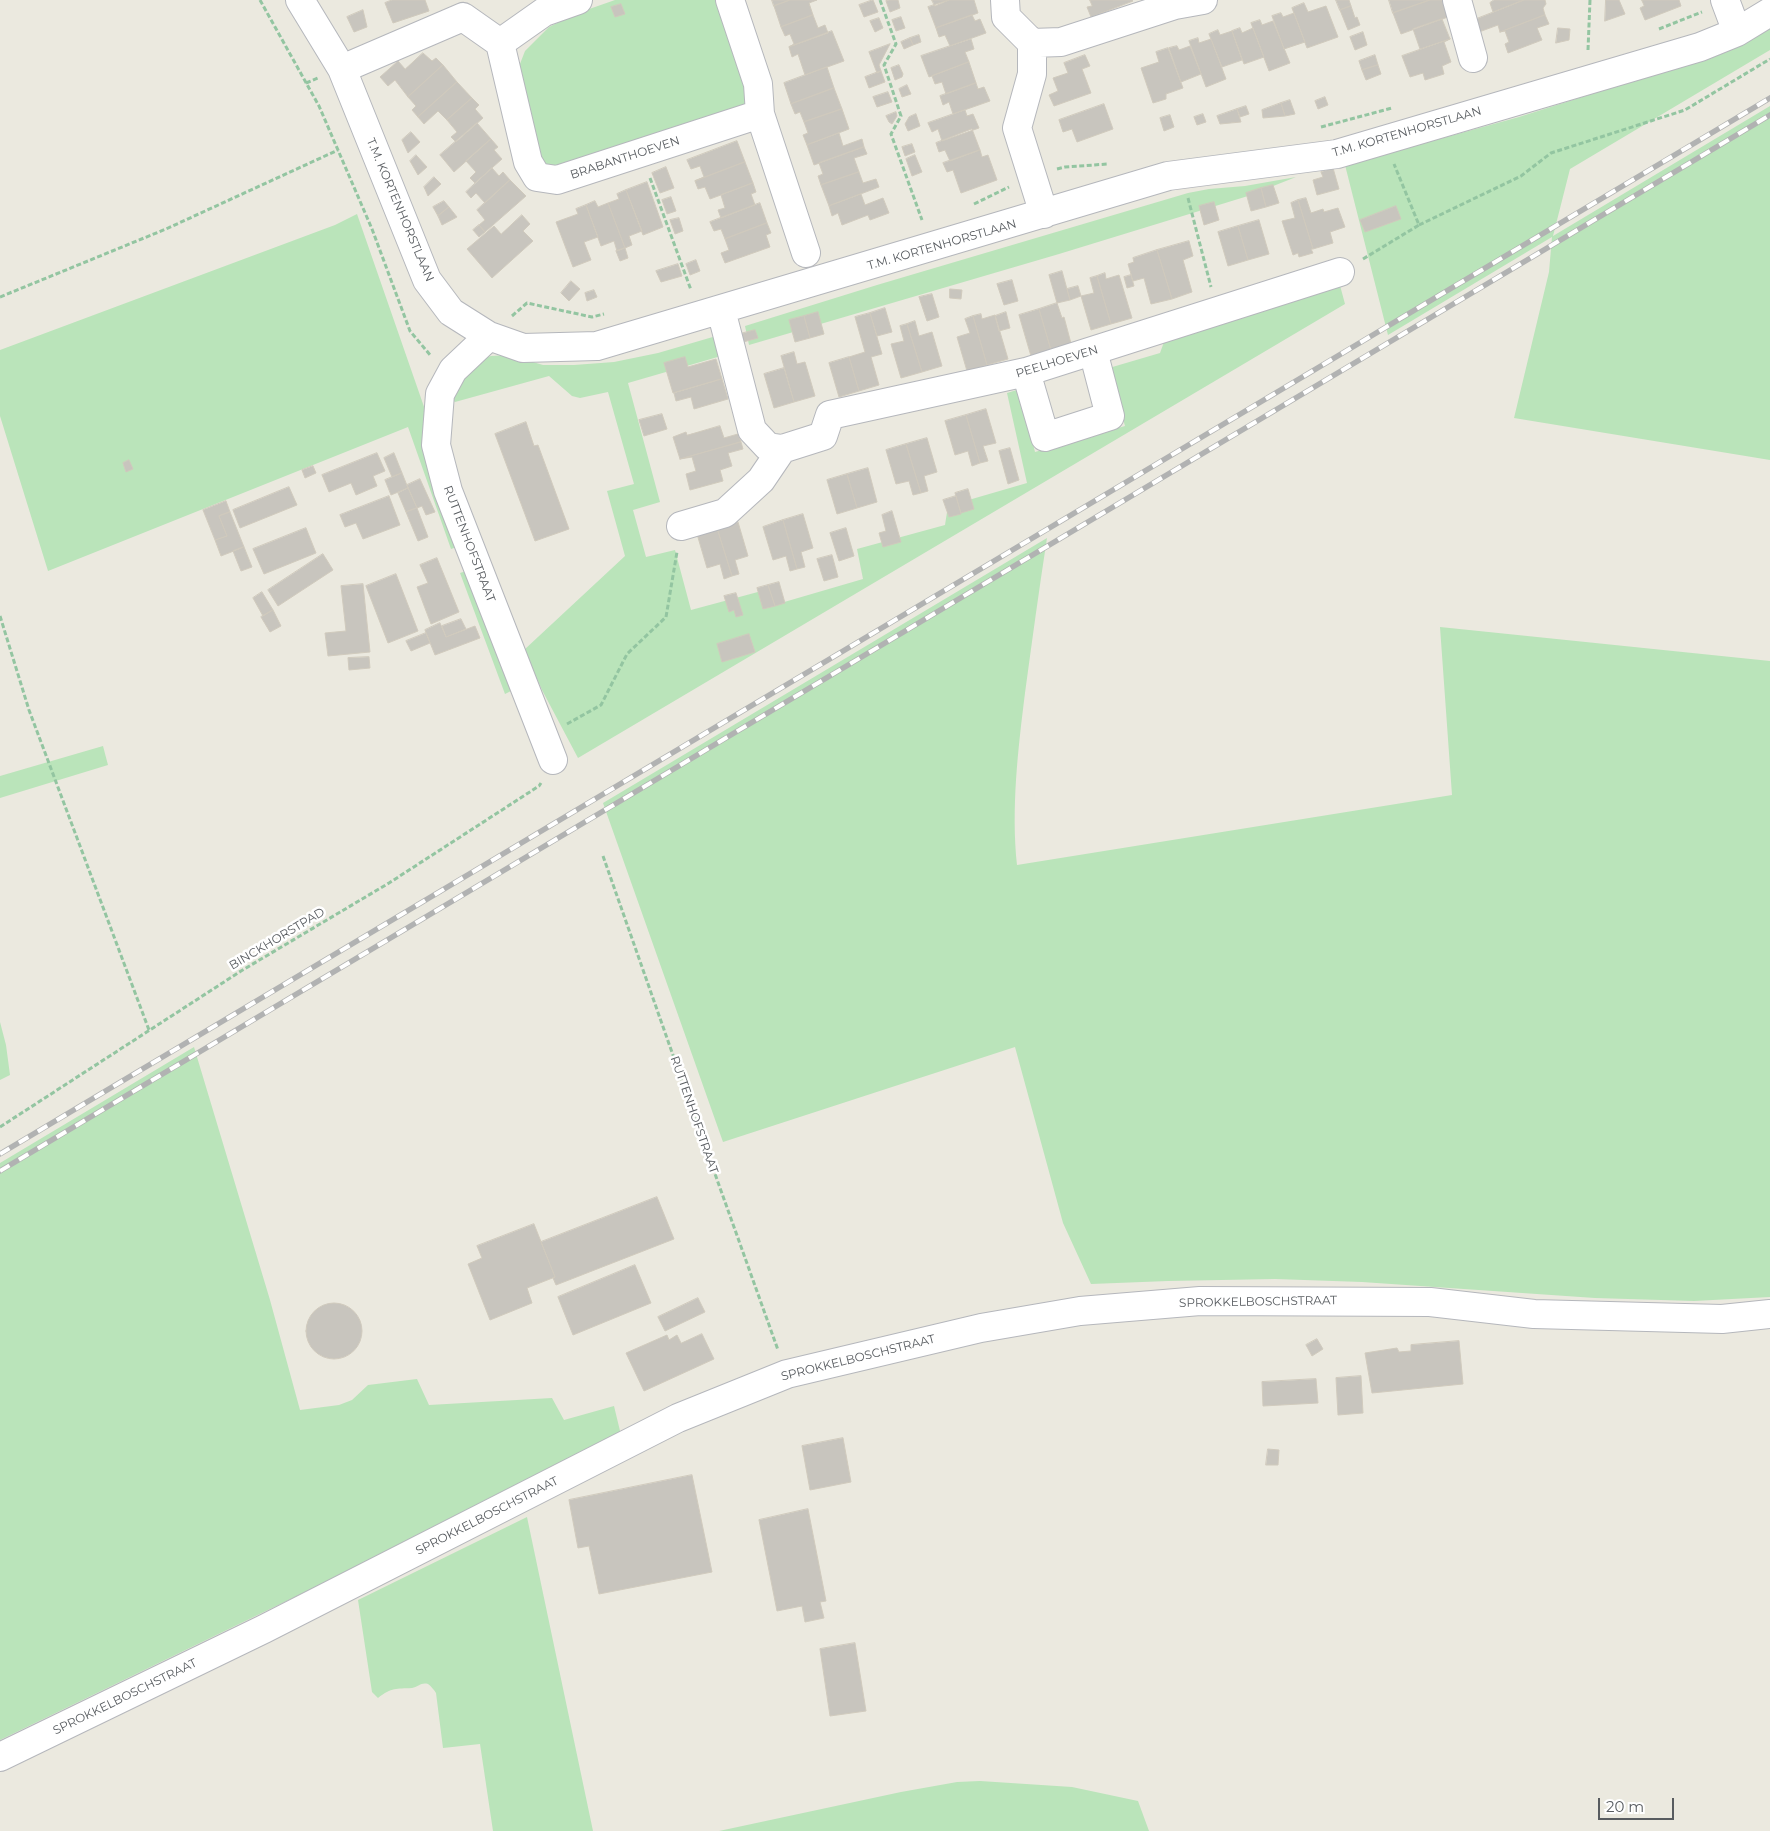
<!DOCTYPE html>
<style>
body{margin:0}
#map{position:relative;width:1770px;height:1831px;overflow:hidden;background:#ebe9df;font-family:Montserrat,sans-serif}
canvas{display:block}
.scale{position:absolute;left:1598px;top:1798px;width:76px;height:22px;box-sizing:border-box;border:2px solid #585c60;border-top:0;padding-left:6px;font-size:15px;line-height:18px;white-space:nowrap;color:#585c60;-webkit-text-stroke:4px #fff;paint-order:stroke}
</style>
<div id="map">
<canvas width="1770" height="1831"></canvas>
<div class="scale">20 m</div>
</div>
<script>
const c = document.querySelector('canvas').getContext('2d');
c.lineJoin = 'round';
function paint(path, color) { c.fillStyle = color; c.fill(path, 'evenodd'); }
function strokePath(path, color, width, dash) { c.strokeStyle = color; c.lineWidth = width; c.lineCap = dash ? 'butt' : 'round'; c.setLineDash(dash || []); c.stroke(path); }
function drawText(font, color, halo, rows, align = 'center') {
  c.font = font + ' Montserrat,sans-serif'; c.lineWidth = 5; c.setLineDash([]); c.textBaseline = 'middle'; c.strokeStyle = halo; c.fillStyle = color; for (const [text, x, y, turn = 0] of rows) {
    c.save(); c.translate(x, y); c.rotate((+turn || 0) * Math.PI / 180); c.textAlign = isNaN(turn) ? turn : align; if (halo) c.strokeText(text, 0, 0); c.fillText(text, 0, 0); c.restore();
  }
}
const green = new Path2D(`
 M615,0H721L756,114L545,170L518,69L525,51L549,27L575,14Z
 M1770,20V50L1570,169L1553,236L1770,106V460L1514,418L1549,272L1552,237L1388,335L1345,165L1519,117L1601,91L1694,55Z
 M1296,177L1248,196L1059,254L749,345L745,326L877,285L1188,193L1209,189L1245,186Z
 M357,214L471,542L451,549L408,427L48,571L0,416V350L335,225Z
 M1338,278L1345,304L578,758L542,690L524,650L625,556L607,491L634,484L608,392L580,398L572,396L549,376L455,402L449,398L468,363L491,356L509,355L543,365H574L614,362L658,353L723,334L728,354L628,383L660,502L633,510L646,557L675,550L691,610L769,589L774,605L863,579L857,549L945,525L948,506L1027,483L1007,393L1020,389L1035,452L1125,426L1109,368L1160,353L1164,342L1246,317L1248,307Z
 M1047,538C1039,590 1032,641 1025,693C1018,749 1011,809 1017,865L1452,795L1440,627L1770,661V1297L1694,1301L1595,1298L1362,1282L1275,1279L1168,1281L1091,1284L1063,1223L1015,1047L723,1142L603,803Z
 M479,567L519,687L505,694L460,573Z
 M103,746L108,765L0,798V776Z
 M0,1022L6,1045L10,1075L0,1080Z
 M194,1047L270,1300L300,1410L339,1405L352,1400L368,1385L417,1379L429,1405L552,1398L564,1420L614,1406L621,1435L338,1576L0,1740V1163Z
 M527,1517L593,1831H493L480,1744L443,1748L436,1693C434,1690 431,1686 428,1684C421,1682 418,1687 412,1688C396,1689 392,1687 378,1698L372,1692L358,1600Z
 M980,1781L1072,1787L1138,1801L1149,1831H719L901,1792L957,1782Z`);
const building = new Path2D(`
 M392,0H425L429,11L393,23L385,3Z
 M772,0H790L774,6Z
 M790,0H817L809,3L813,15L781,27L774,6Z
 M873,0L878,12L864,17L859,5Z
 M889,0H898L900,8L890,12L886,1Z
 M932,0H949L935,6Z
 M949,0H974L978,13L936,28L928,7Z
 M1090,0H1132L1133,1L1091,17L1087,7L1092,6Z
 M1336,0H1349L1351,6L1340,10Z
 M1389,0H1430L1393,13Z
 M1430,0H1442L1448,17L1401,34L1393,13Z
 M1494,0H1524L1493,12L1490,3Z
 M1524,0H1545L1546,4L1543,8L1545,15L1500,32L1498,25L1479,32L1474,20Z
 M1606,0H1619L1625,14L1605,21Z
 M1642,0H1679L1681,6L1645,20L1640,8L1644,6Z
 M1304,3L1308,12L1326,6L1338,37L1307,48L1292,8Z
 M621,4L625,14L615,17L611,7Z
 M1351,6L1355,18L1357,17L1360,25L1348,30L1340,10Z
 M363,10L367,27L354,32L347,17Z
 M1281,13L1283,17L1294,13L1305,42L1284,49L1272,16Z
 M813,15L818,28L825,25L828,33L789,47L794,44L790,34L785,36L781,27Z
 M972,15L975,21L980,19L986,33L950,46L945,35L939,37L936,28Z
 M1545,15L1549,24L1537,28L1542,40L1508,53L1505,44L1509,42L1505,31L1500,32Z
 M901,17L905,28L896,31L892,20Z
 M879,18L883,28L875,32L870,21Z
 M1442,19L1450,39L1420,49L1413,29Z
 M1260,20L1262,25L1273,21L1290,63L1269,71L1251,23Z
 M1240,28L1242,33L1253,28L1264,57L1244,64L1232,31Z
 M1558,28L1570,29L1569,40L1556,43Z
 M1218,30L1220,35L1232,31L1242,60L1222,67L1209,34Z
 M832,31L844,61L805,75L798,54L792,57L789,47Z
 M1363,32L1367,45L1355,50L1350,37Z
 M919,35L921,42L913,45L910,38Z
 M910,38L913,45L904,49L901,42Z
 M1198,38L1199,43L1211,39L1226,79L1206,87L1189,41Z
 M971,39L974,49L965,52L969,62L929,77L921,56Z
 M1450,39L1444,42L1451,62L1442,66L1444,74L1425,80L1423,73L1410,77L1402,56Z
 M890,44L879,65L881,71L877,73L869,52Z
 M1177,46L1179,50L1190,46L1201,74L1181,82L1169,48Z
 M1168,48L1183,88L1166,94V99L1153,103L1141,68L1159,62L1156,52Z
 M423,53L432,61L436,58L443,65L408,97L395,80L388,86L380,77L398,61L405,69Z
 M1085,55L1090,66L1082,69L1091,93L1054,106L1049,95L1058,91L1053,78L1068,73L1064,63Z
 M1375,55L1378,65L1362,70L1359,61Z
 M969,62L976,83L946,94L942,82L935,84L932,76Z
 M443,65L457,82L418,117L412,110L416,106L408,97Z
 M899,65L903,74L902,77L895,80L891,68Z
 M1378,65L1381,74L1366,80L1362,70Z
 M827,67L834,88L791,104L784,83Z
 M881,71L885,82L869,88L865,77Z
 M457,82L472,98L447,120L438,111L424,124L418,117Z
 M976,83L978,89L984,87L990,101L953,114L949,102L943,105L940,96Z
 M907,85L911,94L902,97L899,89Z
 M834,88L842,109L804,122L800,112L795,114L791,104Z
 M888,92L892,102L877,107L873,97Z
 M1325,97L1328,105L1318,109L1315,101Z
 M472,98L479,105L475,109L483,118L456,142L451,137L457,132L447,120Z
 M1290,100L1295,114L1285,116L1281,103Z
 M1281,103L1285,116L1263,118L1262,110Z
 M1104,104L1113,129L1077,142L1072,129L1063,132L1059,120Z
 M1246,106L1249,114L1240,117L1237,109Z
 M842,109L849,129L807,145L803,135L808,133L804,122Z
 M1237,109L1241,122L1220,124L1217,116Z
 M965,110L967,116L973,114L979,128L942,141L938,129L932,132L928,123Z
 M896,112L897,116L892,124L889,122L886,116Z
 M916,114L920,126L908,131L905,124L909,117Z
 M1203,114L1206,122L1197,125L1194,117Z
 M1170,115L1174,127L1164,131L1160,118Z
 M477,123L491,139L454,172L440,155Z
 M972,129L980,150L950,161L945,150L939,152L936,143Z
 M411,132L420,142L408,153L402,140Z
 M839,133L843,146L862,139L864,147L814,165L807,145Z
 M491,139L498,147L494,150L502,159L475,183L470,178L476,172L466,161Z
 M737,141L745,162L695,181L704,177L700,166L691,169L687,160Z
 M912,144L915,152L905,156L902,147Z
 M864,147L867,154L854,158L859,172L821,185L818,176L823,174L819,163Z
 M980,150L982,157L988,155L997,180L961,193L953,170L947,172L943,163Z
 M416,155L427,167L418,175L410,161Z
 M915,155L922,172L912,176L906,159Z
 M745,162L753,183L710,199L705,187L698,189L695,181Z
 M666,167L674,188L660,193L652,173Z
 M492,168L499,176L503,172L510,180L485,203L476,193L471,198L466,192Z
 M1333,168L1339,189L1317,195L1313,180L1323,177L1321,172Z
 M859,172L863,183L876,179L879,187L829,206L821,185Z
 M434,177L441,184L428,196L424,187Z
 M510,180L526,196L485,232L479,225L485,220L477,210Z
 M647,182L663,227L643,235L626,190Z
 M753,183L756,192L751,194L755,205L721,218L718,210L725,208L721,195Z
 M1273,185L1279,203L1266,207L1261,188Z
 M1261,188L1266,207L1251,211L1246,193Z
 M626,190L642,231L629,236L632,245L625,248L608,203L619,199L617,194Z
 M861,194L865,205L883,198L889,213L870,220L868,215L842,225L838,213L832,216L829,206Z
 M671,197L676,211L667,214L662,200Z
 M1306,198L1311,213L1323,209L1324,212L1338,208L1345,227L1330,232L1333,243L1313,249L1298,200Z
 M1298,200L1313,249H1311L1313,253L1299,257L1298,253L1293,255L1282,221L1295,218L1291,203Z
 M444,201L449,207L438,216L433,207Z
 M595,201L598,207L608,203L625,248L617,251L614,241L601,246L586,205Z
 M1214,202L1219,220L1204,225L1199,206Z
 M760,203L767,223L725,239L721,229L714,231L710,222Z
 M586,205L598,237L584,242L591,260L573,267L556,222L578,214L576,209Z
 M1396,206L1401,219L1365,232L1360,220Z
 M449,207L457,217L442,225L438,216Z
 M522,215L530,224L523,231L533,241L492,278L467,249L494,226L501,234Z
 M679,218L683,231L675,234L670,220Z
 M1259,220L1269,254L1248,260L1238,226Z
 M767,223L771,233L766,235L770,247L725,263L721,253L729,250L725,239Z
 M479,225L485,232L479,237L473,230Z
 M1238,226L1248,260L1228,266L1218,232Z
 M1189,241L1193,256L1183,260L1192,292L1172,299L1157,250Z
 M625,248L628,258L620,261L616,251Z
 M1157,250L1172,299L1151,304L1144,278L1133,281L1128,264L1134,262L1133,258Z
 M696,260L700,271L690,275L686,264Z
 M678,264L682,276L661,282L656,271Z
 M1062,271L1070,300L1057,303L1049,275Z
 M1105,273L1106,279L1119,275L1132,318L1111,324L1097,276Z
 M1131,275L1134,286L1127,288L1124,277Z
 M1097,276L1111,324L1091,330L1081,296L1094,293L1090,278Z
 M1012,280L1018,301L1004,305L997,284Z
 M571,281L580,289L569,301L561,293Z
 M1078,286L1081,296L1070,300L1067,289Z
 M950,289L962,290L961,299L950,298Z
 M594,290L597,297L587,301L585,293Z
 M932,294L939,317L927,321L919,297Z
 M1057,303L1062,318L1064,317L1073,351L1053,357L1039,309Z
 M885,308L892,332L877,336L870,313Z
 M1039,309L1053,357L1033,363L1019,315Z
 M818,312L824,334L810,338L804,316Z
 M1006,312L1010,328L999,331L995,316Z
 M870,313L882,354L871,357L879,385L859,391L849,357L865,352L855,317Z
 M981,314L982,319L995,315L1008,359L987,365L973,316Z
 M804,316L810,338L795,342L789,320Z
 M973,316L987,365L967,371L957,337L970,333L965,319Z
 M915,321L919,336L932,332L942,366L922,372L907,324Z
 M907,324L922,372L901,378L891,344L904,341L900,326Z
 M755,330L758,338L743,342L740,334Z
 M794,352L797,364L805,362L815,396L794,402L781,356Z
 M685,357L688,367L716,359L722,379L673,393L664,363Z
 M849,357L859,391L839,397L829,363Z
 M784,368L794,402L774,408L764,374Z
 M722,379L728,399L694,409L691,397L676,401L674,393Z
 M986,409L996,443L983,446L988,461L980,463L966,415Z
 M662,414L667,429L644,436L639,420Z
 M966,415L980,463L972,466L968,451L955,455L945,421Z
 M526,422L534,446L538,445L569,529L535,541L495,434Z
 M720,426L724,438L738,434L741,442L680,459L673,437L686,432L687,435Z
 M927,438L937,472L924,476L928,491L921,493L906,444Z
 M741,442L743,449L728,453L732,466L720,470L723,481L690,490L686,474L696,471L692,457L680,459Z
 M906,444L921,493L913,495L909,481L896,484L886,450Z
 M1010,448L1019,480L1008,484L999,451Z
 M377,453L385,471L373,476L377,486L356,495L351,483L329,492L322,475Z
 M394,453L402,473L392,477L384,458Z
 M129,460L133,469L126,472L123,463Z
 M313,466L316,473L305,478L302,470Z
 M868,468L877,502L857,508L847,474Z
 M402,473L408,488L391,495L385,480Z
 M847,474L857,508L837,514L827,480Z
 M420,479L435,512L426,515L422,506L417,508L407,485Z
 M289,487L297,505L240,528L233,510Z
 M408,488L417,508L406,512L398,493Z
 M968,489L974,509L961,513L955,493Z
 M389,496L400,525L363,539L356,523L345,527L340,515Z
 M956,496L961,514L949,517L943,500Z
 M226,501L230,512L219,516L227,536L215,540L203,510Z
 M417,508L428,537L418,541L406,512Z
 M892,511L901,542L883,547L879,533L886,531L882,515Z
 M230,512L244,547L221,556L215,540L227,536L219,516Z
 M803,514L813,548L801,552L805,567L797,569L783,520Z
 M783,520L797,569L790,571L786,556L773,560L763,527Z
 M738,522L748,556L735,560L739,574L732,576L717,528Z
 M306,528L316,553L264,574L253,549Z
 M717,528L732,576L724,579L720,564L707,568L697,534Z
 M846,528L854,556L839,561L830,533Z
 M244,547L252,567L241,571L233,551Z
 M323,554L333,570L278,606L268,590Z
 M832,555L838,577L824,581L817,559Z
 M437,558L459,612L431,624L417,587L428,583L420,565Z
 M396,574L418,631L388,643L366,586Z
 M779,582L785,603L775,606L768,585Z
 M363,584L370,652L328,656L325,633L346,631L341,586Z
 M768,585L775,606L763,609L757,588Z
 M262,592L273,610L263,616L253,598Z
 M736,593L743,615L736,617L734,610L729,612L724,596Z
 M273,610L281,626L270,632L261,617Z
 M461,619L466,629L446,637L442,626Z
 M440,623L446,637L475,626L480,638L435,655L425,630Z
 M426,633L430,643L411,651L406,641Z
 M749,634L755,652L722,662L717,644Z
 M369,657L370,668L349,670L348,658Z
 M657,1197L674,1239L556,1285L553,1278L555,1277L541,1242Z
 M534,1224L555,1277L527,1288L532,1303L490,1320L468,1264L482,1258L477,1246Z
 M635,1265L651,1303L573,1335L558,1297Z
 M698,1298L705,1312L665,1331L658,1317Z
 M306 1331a28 28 0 1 1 56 0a28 28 0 1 1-56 0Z
 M702,1334L714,1359L644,1391L626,1353L667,1335L669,1340L677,1335L681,1343Z
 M1317,1339L1323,1349L1312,1356L1306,1345Z
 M1459,1341L1463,1384L1372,1393L1365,1353L1397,1348L1399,1352L1411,1351V1345Z
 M1361,1376L1363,1413L1338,1415L1336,1378Z
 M1316,1379L1318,1403L1263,1406L1262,1382Z
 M843,1438L851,1482L810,1490L802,1446Z
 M1268,1449L1279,1450L1278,1465H1266Z
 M692,1475L712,1572L599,1594L589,1546L578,1548L569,1500Z
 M808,1509L826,1601L820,1602L824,1618L805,1622L802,1606L777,1611L759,1520Z
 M855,1643L866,1711L830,1716L820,1649Z`);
const path = new Path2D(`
 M260,0L319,106L372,229L410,331L431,356
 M880,0L896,44L884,65L901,116L891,134L922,220
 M1659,29L1702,12
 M1588,50L1590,0
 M306,83L318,78
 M1321,127L1392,108
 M1057,169L1065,167L1108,164
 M650,178L691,290
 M1188,198L1211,287
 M974,204L1009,187
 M1419,225L1521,176L1551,153L1685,110L1770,59
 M1363,259L1419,225L1394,164
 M0,297L166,229L338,150
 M512,316L527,303L592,317L604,314
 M0,616L29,710L149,1030
 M567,724L601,705L627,654L666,617L677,552
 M603,856L700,1132L778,1350
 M0,1127L241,971L389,883L539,786L541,783`);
const minor = new Path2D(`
 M300,0L342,69L427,280L451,312L489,336L523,348L597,346L1168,176L1337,154L1700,47L1737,32L1770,12
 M730,0L758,84L760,114L806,253
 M1005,0L1006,17L1032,43V74L1017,128L1044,214
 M1457,0L1473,58
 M1725,0L1737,32
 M500,43L528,162L537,177L557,180L760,114
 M1032,43L1061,42L1175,5L1203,0
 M342,69L463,17L500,43L544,12L578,0
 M721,310L752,430L768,447L782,449
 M489,336L453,370L440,394L436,445L448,491L553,760
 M1026,372L1045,437L1110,416L1093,351
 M681,526L725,513L761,480L782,449L823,436L830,415L1026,372L1340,272
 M0,1757L264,1629L678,1418L787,1374L981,1328L1080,1311L1200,1301L1430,1302L1534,1314L1722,1319L1770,1314`);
const rail = new Path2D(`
 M0,1154L1770,98
 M0,1171L1770,115`);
const streetNames = [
 ["T.M. KORTENHORSTLAAN",1407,132,-16],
 ["BRABANTHOEVEN",625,158,-18],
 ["T.M. KORTENHORSTLAAN",400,210,67],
 ["T.M. KORTENHORSTLAAN",942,245,-16],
 ["PEELHOEVEN",1057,362,-17],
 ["RUTTENHOFSTRAAT",469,544,69],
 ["BINCKHORSTPAD",277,939,-31],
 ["RUTTENHOFSTRAAT",694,1115,71],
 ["SPROKKELBOSCHSTRAAT",1258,1302,-1],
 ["SPROKKELBOSCHSTRAAT",858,1358,-14],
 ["SPROKKELBOSCHSTRAAT",487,1516,-27],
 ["SPROKKELBOSCHSTRAAT",125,1697,-26]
];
paint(green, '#bae4ba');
paint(building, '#c8c5be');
strokePath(building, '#d0cabd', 1);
strokePath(minor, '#b5b7bc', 30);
strokePath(path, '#93c5a1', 3, [5, 2.5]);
strokePath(minor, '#fff', 28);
strokePath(rail, '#b1b2b2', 5.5);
strokePath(rail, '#fff', 4, [11]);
drawText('12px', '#585c60', '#fff', streetNames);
</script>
